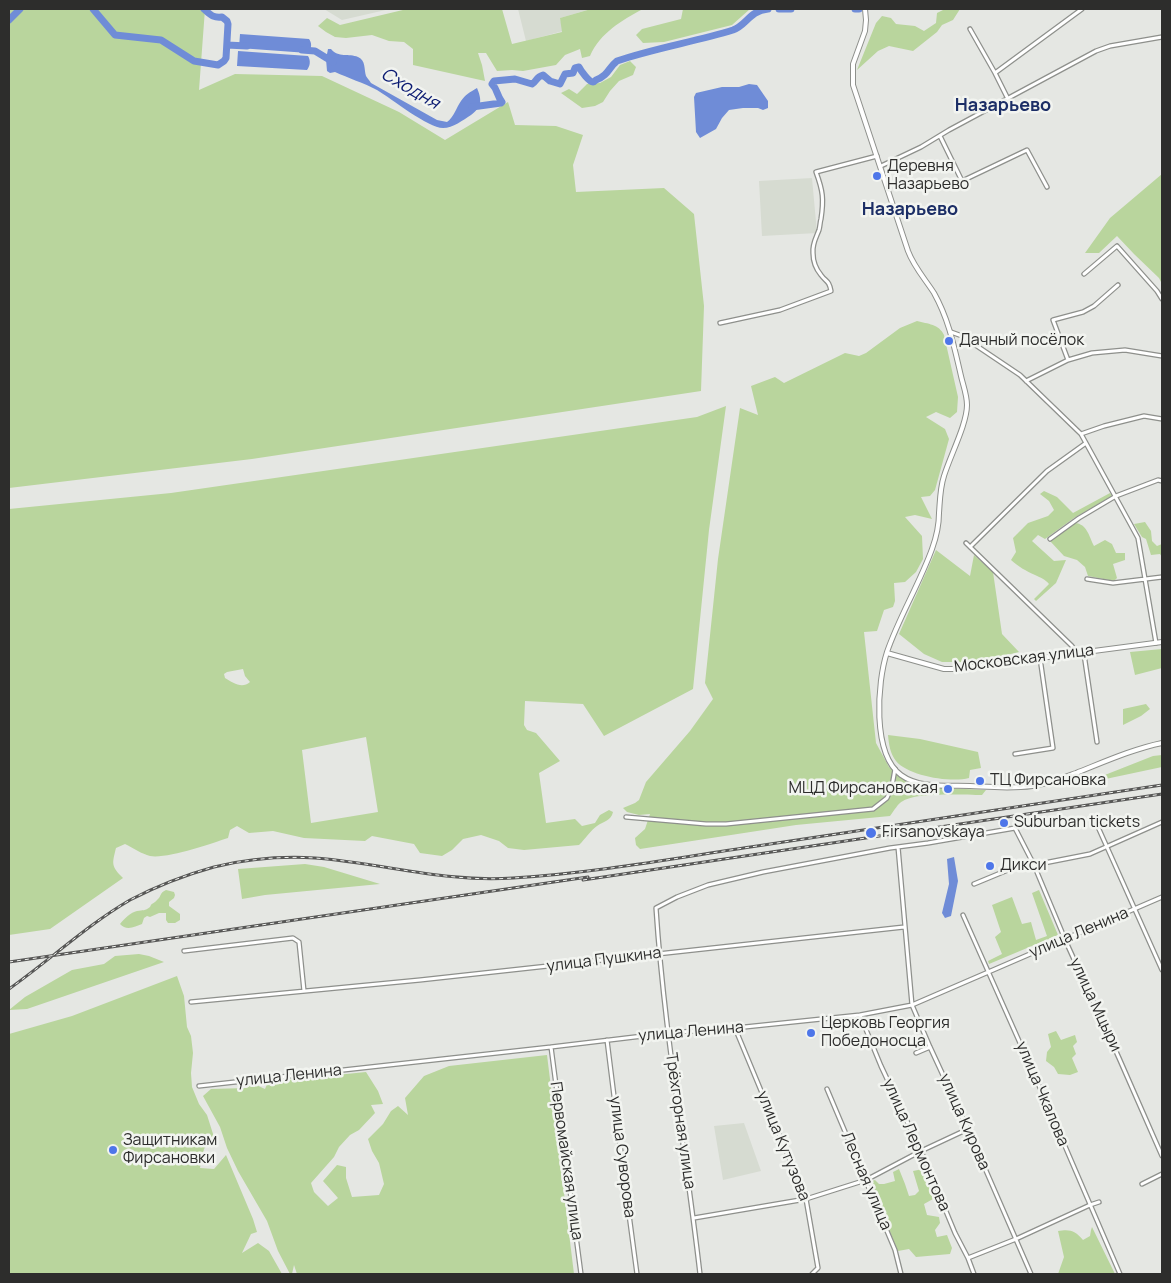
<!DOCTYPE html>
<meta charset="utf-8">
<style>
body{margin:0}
#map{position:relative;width:1171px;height:1283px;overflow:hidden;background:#e5e7e3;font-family:Manrope,sans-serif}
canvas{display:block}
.frame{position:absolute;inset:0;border:10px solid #2d2d2c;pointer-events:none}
</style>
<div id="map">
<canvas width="1171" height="1283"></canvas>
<div class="frame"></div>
</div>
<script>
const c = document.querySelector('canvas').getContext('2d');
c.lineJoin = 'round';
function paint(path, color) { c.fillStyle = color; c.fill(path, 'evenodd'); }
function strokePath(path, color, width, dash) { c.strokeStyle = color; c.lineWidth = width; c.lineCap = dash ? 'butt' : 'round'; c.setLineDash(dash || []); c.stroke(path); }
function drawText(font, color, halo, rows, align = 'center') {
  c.font = font + ' Manrope,sans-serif'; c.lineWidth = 5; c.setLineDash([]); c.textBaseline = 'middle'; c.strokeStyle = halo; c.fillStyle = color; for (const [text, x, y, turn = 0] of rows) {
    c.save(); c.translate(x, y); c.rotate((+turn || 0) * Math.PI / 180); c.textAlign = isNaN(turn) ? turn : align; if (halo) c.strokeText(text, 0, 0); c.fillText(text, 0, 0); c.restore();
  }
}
const built = new Path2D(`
 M324,9H390L342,20Z
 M518,9H591L560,18L563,31L526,41Z
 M812,178L817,233L762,236L759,181Z
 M744,1123L761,1171L723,1180L714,1126Z`);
const green = new Path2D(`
 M9,9H205L199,90L235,74L322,76L399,112L445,140L508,102L515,125L556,126L583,135L573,165L576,192L664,188L694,214L704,306L701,391L252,459L9,488Z
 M407,9H502L512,44L562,32L560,18L591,9H643C622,20 600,33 590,56L582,58L580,49L565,55L556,65L523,71L512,70L497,71L486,53H478L482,65L485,81L413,65V49L404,42L389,41L372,35L346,38L335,37L326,32L318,26L327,18L340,25Z
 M683,9H750L732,25L664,42L643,43L636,35L642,29L681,19Z
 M945,9H960L953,20L942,25L937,32L913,51L889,46L878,51L857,70L876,23L882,16L891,18L896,24L915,26L924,31L936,23L937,13Z
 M630,61L636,67L633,75L619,81L610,91L603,102L595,106L582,108L561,93L569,89L577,94L587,84L600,83L611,77L620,65Z
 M1162,174V284L1159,278L1134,254L1117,236L1099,253H1085L1110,218Z
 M917,321C928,324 939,324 944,335L958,397L957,412L950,418L936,412L926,417L945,429L949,439L935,490L930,496L921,497L932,519L915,515L905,517L922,536L923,559L916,572L905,582L894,583L895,601L893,607L884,610L877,631L864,632L876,743L889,767L909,784L924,787L986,790L982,795C964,795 917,792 903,801C898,803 894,811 890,816L796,825L640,849L636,845L635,838L645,829L650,814L639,815L627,812L623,808L635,803L639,800L646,782L690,731L713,699L705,683L718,559L740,408L758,415L751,386L775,377L784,383L845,353L859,356L866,353L900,328Z
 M726,406L709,530L693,689L604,736L583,704L525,701L524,725L527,730L536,733L560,761L539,773L546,823L575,819L582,826L595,823L600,815L609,810L613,812C611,821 604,821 597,826C591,830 585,839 579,845L524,850L508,848L499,841L481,835L463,839L452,850L442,856L420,853L414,844L372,836L365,841L304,838L273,831L249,833L237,826L230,830L228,838C210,844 167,859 150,856C142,854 133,848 125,844L116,848C112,864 111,866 123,878L50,929L9,935V509L171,493L697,417ZM243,669L245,676L250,682C242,689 233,683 225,678L224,674L227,672ZM366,737L378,812L311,823L302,750Z
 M1044,491L1057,497L1073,513L1110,493L1112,496L1074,518L1045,539L1038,535L1032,541L1054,561L1066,560L1056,583L1036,601L1034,599L1049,584C1045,579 1041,578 1035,575C1026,571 1019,567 1011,560L1016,552L1013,538L1028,523L1048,516L1054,510L1049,501L1040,494Z
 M1145,522L1151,531L1152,541L1157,546L1162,544V557L1160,554L1151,555L1146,539L1142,537L1134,524Z
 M1075,523C1087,524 1089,536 1094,546L1105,540L1112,544L1116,553H1125V560L1113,564L1117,578L1114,581L1088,576L1085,567L1077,560L1064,556L1050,541Z
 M936,550L970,576L974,555L993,572L1002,634L1019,652L978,662H942L924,654L899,634Z
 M1162,649V668L1135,675L1130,652Z
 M1146,704L1150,709L1141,716L1123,725V709Z
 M888,735L920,739L978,752L981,768L970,770L969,778C951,783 908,776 896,761C890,753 889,745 888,735Z
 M1162,755V767L1082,784L1153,756Z
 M305,864L324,867L380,884L265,895L242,899L238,869Z
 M166,890L174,892L175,895L174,898L169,902V906L180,914V920L175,923H168L166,920V913H159L150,917L147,916L144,918L142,924C135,927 126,931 120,924C124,919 131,912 137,911C143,910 145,911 150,907C152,902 154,904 157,900C162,896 159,893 166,890Z
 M1039,890L1058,935L989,964L988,961L1002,954L995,937L1001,932L992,905L1012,897L1022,924L1031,922L1036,940L1047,936L1032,893Z
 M139,954L149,956L164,962L27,1009L9,1010L25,997L72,970L104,964L115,956Z
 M177,976L184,996L187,1027L191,1036L193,1053L191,1073L192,1087L199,1104L207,1115L214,1137L204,1149L200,1168L214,1169L226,1155L253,1219L257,1232L251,1234L242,1253L258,1243L269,1251L282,1274H9V1034L72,1016Z
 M1056,1031L1061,1040L1075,1035L1077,1042L1073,1046L1076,1054L1072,1058L1078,1072L1070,1075L1058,1074L1054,1067L1046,1061L1047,1052L1051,1047L1048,1034Z
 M547,1055L574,1274H297L294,1265L292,1274H290L278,1251L267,1221L238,1171L227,1148L220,1127L203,1096L211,1089L246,1088L254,1084L265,1089L268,1082L366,1072L378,1091L383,1104L371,1105L375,1113L359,1130L350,1135L339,1147L334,1157L311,1183L314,1192L328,1206L338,1198L323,1181L337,1165L346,1167V1178L352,1197L379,1195L384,1184L379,1163L372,1151L368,1139L383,1124L391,1111L398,1106L408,1115L405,1098L424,1076L449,1066Z
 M899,1169L905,1184L909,1196L915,1195L919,1191L913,1171L923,1169L933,1199L924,1204L927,1215L939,1217L940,1223L935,1230L937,1237L947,1235L952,1248L950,1254L916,1257L909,1249L898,1251L869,1182L875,1180L879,1184H884L895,1181L893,1172Z
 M1092,1227L1115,1274H1058L1064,1257L1058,1231C1071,1229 1075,1231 1083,1240L1090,1236L1091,1230Z`);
const water = new Path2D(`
 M240,34L309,39C312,43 312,48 308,53L239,48Z
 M328,49H331C338,58 349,53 358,57C366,60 364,70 366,76C368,79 369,80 371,83L437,120L447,122C454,117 456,108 461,101C465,95 470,92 477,88C482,100 482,107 471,115C463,120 453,128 443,128C428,128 392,99 377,90C364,83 348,78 335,72L330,73L327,71L326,59Z
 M238,51L308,56C311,61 310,66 307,70L237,66Z
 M749,84L757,85L768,101V108L763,110L758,108H743L729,110L722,118L716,129L700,138L696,132L694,97L696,93L722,87H739Z
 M954,857L958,881L951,916L945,918L942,913L949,884L947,859Z`);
const river = new Path2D(`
 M93,9L115,35L161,40L194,61L218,65L224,61L226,58L228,24L227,21L222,17C213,18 211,15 204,9
 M779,9H791
 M855,9H859
 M9,20L20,9
 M227,45L247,46
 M302,50L315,51L333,62
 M472,107L501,103L502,102C496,94 498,90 492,84L494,81L515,79L532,84C537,81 536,77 543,75L550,81L560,84L565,74L573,73L575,68L579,67C581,71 589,82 593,82C594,82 595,81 596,80C609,75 608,68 617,61C655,48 694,42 733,30C747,25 749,11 768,9`);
const minor = new Path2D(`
 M970,29L995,73L1008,99
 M995,73L1082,9
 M940,136L962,181L1027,150L1047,187
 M881,166L921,147L949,130L1096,51L1110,46L1162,37
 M1084,274L1117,246L1157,291L1162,299
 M720,323L780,310L831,291C829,280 826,282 821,275C816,269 813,260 813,253C812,244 816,238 819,230C820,227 820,222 821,219C824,199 823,191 816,172L877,156
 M951,332L962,336L1020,375L1081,434L1138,538L1156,643
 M1068,360L1053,320L1083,312L1094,306L1118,285
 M1026,381L1068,360L1092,353L1125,350L1162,356
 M1081,434L1104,426L1144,416L1162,419
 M1050,539L1079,518L1116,496L1158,480L1162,481
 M966,543L1072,646L1077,653
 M970,547L1047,471L1086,443
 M1087,579L1113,583L1162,577
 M1084,652V654L1097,742
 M1015,754L1053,748L1040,658
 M626,817L706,824H726L873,809L887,798L892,786L895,769
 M1098,827L1162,970
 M898,847L912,1005L930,1047L967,1127L1031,1274
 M1034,865L1090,854L1162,822
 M974,884L1032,860
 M963,915L1040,1088L1120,1274
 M184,951L293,938L299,942L304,991
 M191,1002L420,980L904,927
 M860,1015L881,1066L921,1151L955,1233L968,1258L974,1274
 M735,1028L806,1199L818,1268L812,1274
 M607,1040L626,1192L637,1274
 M551,1047L581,1274
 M916,1053L930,1047
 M199,1086L551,1047L668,1033L735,1028L860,1015L912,1005L1162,897
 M827,1089L895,1250L901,1274
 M1142,1184L1162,1174
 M694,1218L806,1199L866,1180L921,1151L968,1129
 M968,1258L1016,1239L1090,1205L1099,1202
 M700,1274C686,1152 664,1031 656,908L677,897L708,885L763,872L890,848L928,843L1015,828L1034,865L1067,944L1119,1058L1162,1156`);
const tertiary = new Path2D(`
 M865,9L866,20L865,31L853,64V85L908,251C914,267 925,279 934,293C949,320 954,346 961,376C963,385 967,395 967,405C967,424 950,456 944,476C940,488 940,500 939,513C939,525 936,538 932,549C919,585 899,617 887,652C877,683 872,754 901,775C920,789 948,785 970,786C991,787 1011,789 1032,786C1047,784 1062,778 1076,773C1104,762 1133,749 1162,743
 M887,653L944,669H957L1162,642`);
const rail = new Path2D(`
 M583,880L1162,794
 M9,962L588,877
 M9,989C50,960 87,925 130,900C157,886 185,875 214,867C247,859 282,856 315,858C382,863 446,883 513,878C595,873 676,858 757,846C892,826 1027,805 1162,785`);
const markers = [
 [877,176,5,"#4e76e9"],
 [949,341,5,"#4e76e9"],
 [980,781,5,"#4e76e9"],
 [948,789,5,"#4e76e9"],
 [1004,823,5,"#4e76e9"],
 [871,833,6,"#4e76e9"],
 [990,866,5,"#4e76e9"],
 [811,1033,5,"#4e76e9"],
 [113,1150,5,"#4e76e9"]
];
const poiNames = [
 ["Деревня",887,167],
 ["Назарьево",887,185],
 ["Дачный посёлок",959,341],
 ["ТЦ Фирсановка",990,781],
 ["МЦД Фирсановская",938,789,"right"],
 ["Suburban tickets",1014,823],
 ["Firsanovskaya",882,833],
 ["Дикси",1000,866],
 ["Церковь Георгия",821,1024],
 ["Победоносца",821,1042],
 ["Защитникам",123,1141],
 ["Фирсановки",123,1159]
];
const streetNames = [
 ["Московская улица",1024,659,-7],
 ["улица Ленина",1079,933,-23],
 ["улица Пушкина",604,960,-7],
 ["улица Мцыри",1095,1005,65],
 ["улица Ленина",691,1032,-5],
 ["улица Ленина",289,1076,-6],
 ["улица Чкалова",1042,1094,67],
 ["Трёхгорная улица",680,1121,82],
 ["улица Кирова",964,1122,66],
 ["улица Лермонтова",916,1145,66],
 ["улица Кутузова",783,1146,68],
 ["улица Суворова",622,1157,83],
 ["Первомайская улица",566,1161,82],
 ["Лесная улица",866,1181,67]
];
const waterNames = [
 ["Сходня",410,89,30]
];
const neighbourhoodNames = [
 ["Назарьево",1003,106],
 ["Назарьево",910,210]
];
paint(built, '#d6dbd1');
paint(green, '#b9d59d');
paint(water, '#6f8cd7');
strokePath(river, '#6f8cd7', 7);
strokePath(minor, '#8e908c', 5.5);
strokePath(tertiary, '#8e908c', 6);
strokePath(minor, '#fff', 3);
strokePath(tertiary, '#fff', 4);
strokePath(rail, '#575756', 3);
strokePath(rail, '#f2f4f0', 1, [4]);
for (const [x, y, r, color] of markers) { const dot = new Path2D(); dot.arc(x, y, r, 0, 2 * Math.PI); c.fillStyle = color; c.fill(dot); strokePath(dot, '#f2f4f0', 2); }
drawText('16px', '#2d2d2c', '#f2f4f0', poiNames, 'left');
drawText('16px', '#2d2d2c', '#f2f4f0', streetNames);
drawText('italic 18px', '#0b1b72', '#f2f4f0', waterNames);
drawText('bold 18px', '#1c2e66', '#f2f4f0', neighbourhoodNames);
</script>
